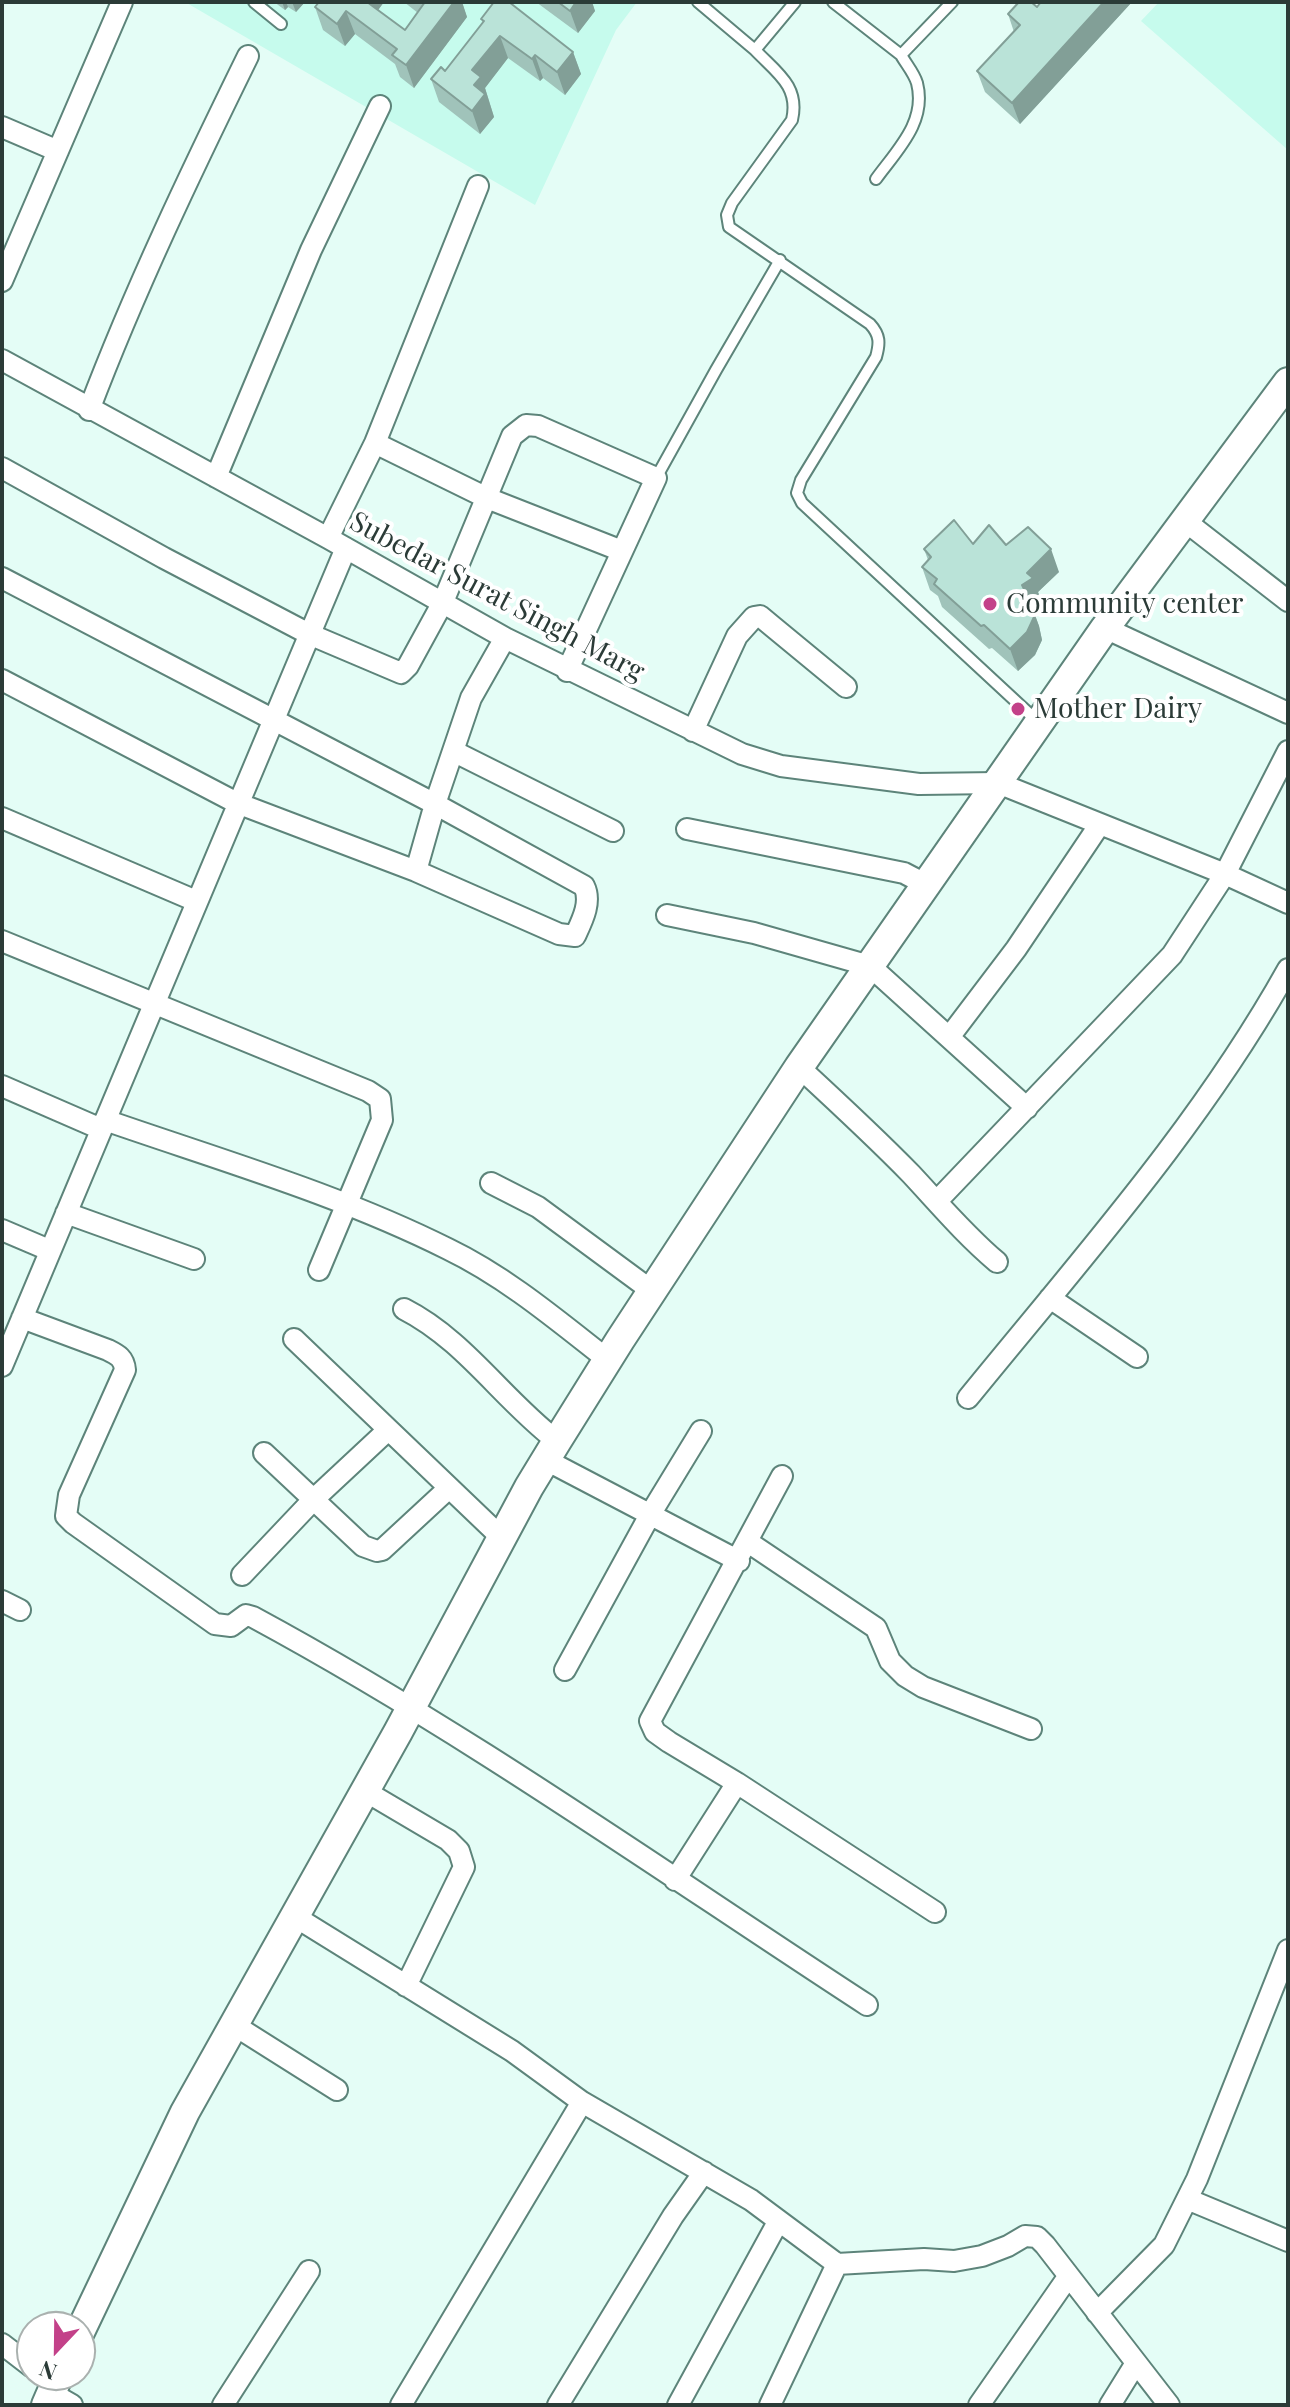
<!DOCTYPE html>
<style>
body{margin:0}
#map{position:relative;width:1290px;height:2407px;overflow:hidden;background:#e4fdf6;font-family:"Playfair Display",serif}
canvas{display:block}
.frame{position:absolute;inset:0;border:4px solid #2b3b37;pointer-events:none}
.north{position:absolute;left:16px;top:2311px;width:80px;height:80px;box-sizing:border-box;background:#fff;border:2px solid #aab1af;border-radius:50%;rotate:202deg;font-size:22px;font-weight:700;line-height:32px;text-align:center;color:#2b3b37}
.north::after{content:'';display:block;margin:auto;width:28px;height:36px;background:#c34189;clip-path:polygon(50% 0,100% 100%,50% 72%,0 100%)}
</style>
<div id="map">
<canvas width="1290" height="2407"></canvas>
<div class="frame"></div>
<div class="north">N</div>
</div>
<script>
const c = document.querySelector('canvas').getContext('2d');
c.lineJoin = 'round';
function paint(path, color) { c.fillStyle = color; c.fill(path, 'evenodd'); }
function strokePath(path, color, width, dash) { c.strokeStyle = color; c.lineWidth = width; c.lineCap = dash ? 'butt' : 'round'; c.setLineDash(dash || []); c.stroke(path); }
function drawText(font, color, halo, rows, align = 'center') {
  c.font = font + ' "Playfair Display",serif'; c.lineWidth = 8; c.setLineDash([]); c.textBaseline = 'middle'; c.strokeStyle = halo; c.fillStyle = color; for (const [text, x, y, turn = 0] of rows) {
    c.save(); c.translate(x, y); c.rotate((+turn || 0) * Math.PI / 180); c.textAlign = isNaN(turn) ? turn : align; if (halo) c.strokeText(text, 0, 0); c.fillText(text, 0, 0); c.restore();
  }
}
const built = new Path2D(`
 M185,2H637L616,30L535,205Z
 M1159,2H1288V150L1141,21Z`);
const lane = new Path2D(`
 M254,2L281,24
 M698,2L755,50L795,2
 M833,2L901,55
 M755,50C776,72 800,86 792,120L732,203L727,215L729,227L870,324C880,335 880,343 876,357L801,480L797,493L802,503L1036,720
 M876,179C897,150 927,122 917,83C914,73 906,64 901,55L952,2
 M656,478L716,370L780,260`);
const street = new Path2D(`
 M2,127L58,151
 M2,281L122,2
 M2,360L328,538L505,638L742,754L781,766L919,784L998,783L1225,874L1288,903
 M89,410C135,289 191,172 248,56
 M375,443L487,498L622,551
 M2,468L164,558L309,634L401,673L408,666L443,602L512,436L526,425L538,426L656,478L567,671
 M216,477L311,250L380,106
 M1185,521L1288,601
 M328,538L375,443L478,186
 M2,578L435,804L584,886C592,902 582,921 575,936L559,934L416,871L237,803L2,680
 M1105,628L1288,713
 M693,731L737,636L754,617L760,616L772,626L846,687
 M453,751L613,831
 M2,818L196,901
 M687,829L904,873L927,885
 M416,871L435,804L471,698L505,638
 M667,915L754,933L870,966L1027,1108
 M2,941L368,1091L380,1099L382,1120L319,1270
 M950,1036L1016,949L1100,824
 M799,1067C837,1102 875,1137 911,1174C939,1204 965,1235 997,1262
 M2,1086L101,1129
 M105,1120C220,1160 338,1194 448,1249C506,1277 557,1320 608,1360
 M491,1183L538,1207L652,1291
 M937,1201L1172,955L1225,874L1288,751
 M66,1213L194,1259
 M2,1230L49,1250
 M1050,1298L1137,1357
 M404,1309C465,1340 503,1400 557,1441
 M22,1318L108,1350C118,1355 124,1358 125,1370L69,1495L66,1516L73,1523L215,1624L231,1626L246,1615L253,1617C466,1732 664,1873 867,2005
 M294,1339L502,1538
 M2,1366L346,548
 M968,1398C1081,1259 1201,1125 1288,969
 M264,1453L363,1546L377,1551L382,1550L449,1488
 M546,1460L739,1561
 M782,1476L650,1721L655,1732L669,1742L737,1783L935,1912
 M748,1542L876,1628L890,1661L905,1676L923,1687L1031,1729
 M242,1575L314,1499L388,1430
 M2,1601L20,1610
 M565,1670L651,1513L701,1431
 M365,1791L448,1840L459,1851L464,1867L406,1986
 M675,1880L737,1783
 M294,1916L512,2051L582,2102L751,2200L837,2264L770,2405
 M234,2025L337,2090
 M1187,2199L1288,2241
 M837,2264L924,2259L954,2261L982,2256L1008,2246L1025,2236L1037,2237L1045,2245L1169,2405
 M1097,2313L1164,2245L1197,2179L1288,1950
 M2,2344L32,2367
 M51,2393L72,2405
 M223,2405L309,2271
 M401,2405L582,2102
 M558,2405L673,2216L704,2172
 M678,2405L778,2222
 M979,2405L1068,2277
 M1110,2405L1136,2363`);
const secondary = new Path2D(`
 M80,2332L185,2112L398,1732L529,1487L557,1441L620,1340L799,1067L1105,628L1288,382
 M46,2405L59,2375`);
const wall = new Path2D(`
 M274,2H305L296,12L288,7L285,10Z
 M319,2H384L378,10L405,30L418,13L404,2H462L467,17L414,88L400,77L395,64L355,34L345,46L323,30L315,7Z
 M536,2H592L595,11L578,33Z
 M1041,2H1132L1020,124L985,92L977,71L1014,32L1008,14L1037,7Z
 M481,19L573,52L581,74L565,95L543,78L540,81L508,58L485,88L494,117L480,134L439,102L431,79L445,71L483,23Z
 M973,544L1006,545L1059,572L1038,592L1041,600L1032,607L1039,626L1042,640L1035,655L1018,671L992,648L989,649L942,607L938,596L930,590L922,567L928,560L924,549Z`);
const shadedWall = new Path2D(`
 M282,2H286L288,7L285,10Z
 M292,2H305L296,12Z
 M363,2H384L370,21Z
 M454,2H462L467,17L414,88L406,65Z
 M576,2H592L595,11L578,33L570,11Z
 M1104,2H1132L1020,124L1012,103Z
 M346,11L355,34L345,46L337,24Z
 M500,36L508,58L485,88L494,117L480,134L472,111L474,85L472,70Z
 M573,52L581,74L565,95L557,72Z
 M535,55L543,78L540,81L532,59Z
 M1051,549L1059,572L1038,592L1041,600L1032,607L1039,626L1042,640L1035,655L1018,671L1010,649L1022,585L1027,573Z`);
const building = new Path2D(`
 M319,2H367L405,30L425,2H454L406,65L392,55L397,49L346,11L337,24L315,7Z
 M494,2H509L573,52L557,72L535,55L532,59L500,36L472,70L481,77L474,85L485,94L472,111L431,79L441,67L445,71L484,21L481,19Z
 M558,2H576L570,11Z
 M1019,2H1031L1037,7L1041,2H1104L1012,103L977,71L1020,25L1008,14Z
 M954,520L973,544L989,525L1006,545L1028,527L1051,549L1027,573L1033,578L1022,585L1031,603L1034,617L1027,632L1010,649L984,625L981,626L934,584L937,579L922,567L931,557L924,549Z`);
const markers = [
 [990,604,8,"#c34189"],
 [1018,709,8,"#c34189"]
];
const streetNames = [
 ["Subedar Surat Singh Marg",497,597,28]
];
const poiNames = [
 ["Community center",1006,604],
 ["Mother Dairy",1034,709]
];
paint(built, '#c6fbed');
strokePath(lane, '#5d847a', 14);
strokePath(street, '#5d847a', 24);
strokePath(secondary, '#5d847a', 32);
strokePath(lane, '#fff', 10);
strokePath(street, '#fff', 20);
strokePath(secondary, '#fff', 28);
paint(wall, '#a0c3ba');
paint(shadedWall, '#829f97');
paint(building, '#bae3d8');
strokePath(building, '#829f97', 2);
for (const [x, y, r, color] of markers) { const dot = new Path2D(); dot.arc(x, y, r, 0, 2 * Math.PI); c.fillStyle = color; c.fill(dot); strokePath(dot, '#fff', 3); }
drawText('28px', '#2b3b37', '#fff', streetNames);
drawText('28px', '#2b3b37', '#fff', poiNames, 'left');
</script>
